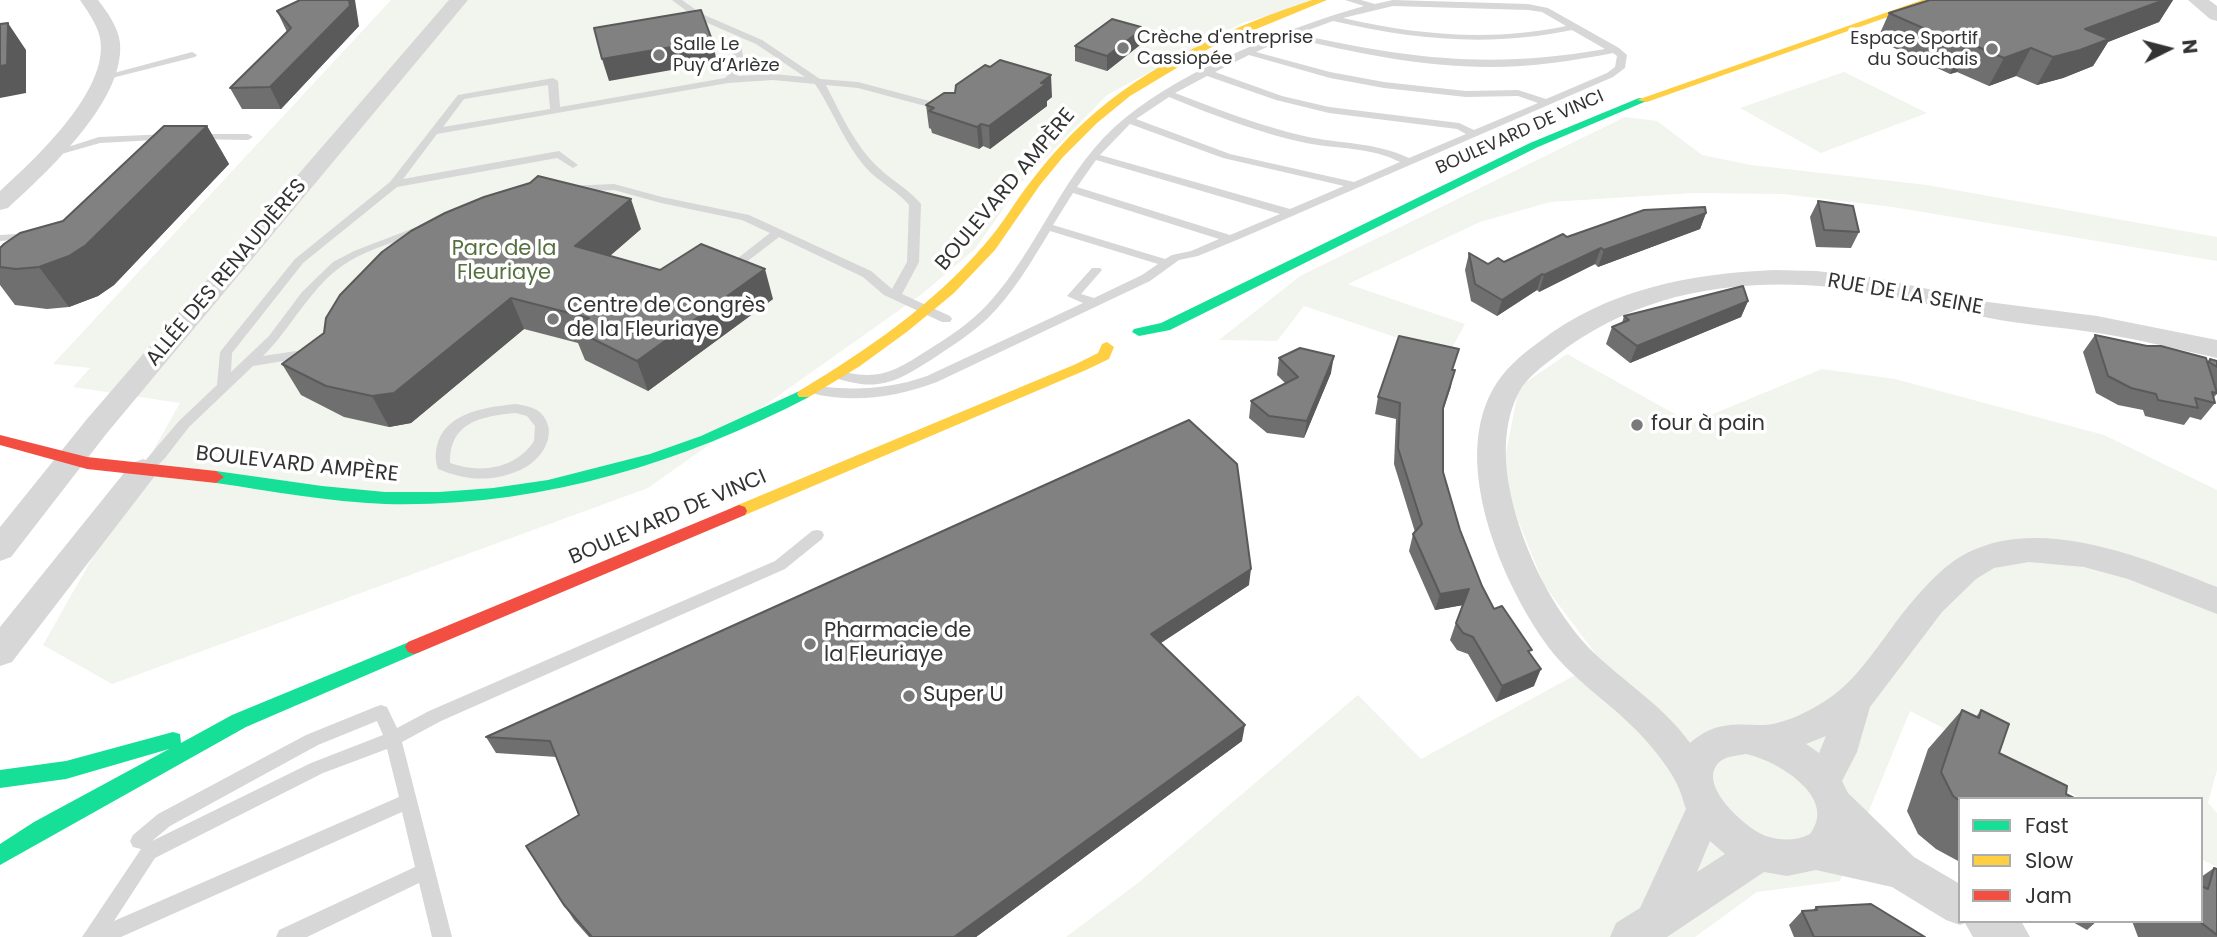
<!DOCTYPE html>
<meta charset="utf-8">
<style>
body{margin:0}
#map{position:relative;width:2217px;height:937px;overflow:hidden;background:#fff;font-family:Poppins,sans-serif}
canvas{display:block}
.legend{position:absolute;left:1958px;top:797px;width:245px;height:126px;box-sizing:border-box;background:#fff;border:2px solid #adadad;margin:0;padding:9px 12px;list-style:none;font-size:21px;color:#333}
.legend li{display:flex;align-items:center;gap:14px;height:35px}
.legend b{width:35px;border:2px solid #adadad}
.north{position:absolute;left:2133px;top:14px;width:70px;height:70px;-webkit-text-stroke:5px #fff;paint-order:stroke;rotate:84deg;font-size:19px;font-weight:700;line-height:28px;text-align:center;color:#333}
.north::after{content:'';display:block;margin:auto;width:24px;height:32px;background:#333;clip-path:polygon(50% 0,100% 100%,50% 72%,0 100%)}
</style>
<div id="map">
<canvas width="2217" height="937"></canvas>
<ul class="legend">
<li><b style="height:9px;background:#16e098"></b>Fast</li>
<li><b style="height:9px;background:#ffcf43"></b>Slow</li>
<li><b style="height:9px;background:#f24e42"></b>Jam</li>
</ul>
<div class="north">N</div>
</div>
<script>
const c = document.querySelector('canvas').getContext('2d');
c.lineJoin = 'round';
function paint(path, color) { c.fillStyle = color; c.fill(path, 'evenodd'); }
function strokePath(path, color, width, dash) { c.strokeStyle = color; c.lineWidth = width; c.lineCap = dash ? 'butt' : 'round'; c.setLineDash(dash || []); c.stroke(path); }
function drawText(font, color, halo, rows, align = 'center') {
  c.font = font + ' Poppins,sans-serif'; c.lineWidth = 7; c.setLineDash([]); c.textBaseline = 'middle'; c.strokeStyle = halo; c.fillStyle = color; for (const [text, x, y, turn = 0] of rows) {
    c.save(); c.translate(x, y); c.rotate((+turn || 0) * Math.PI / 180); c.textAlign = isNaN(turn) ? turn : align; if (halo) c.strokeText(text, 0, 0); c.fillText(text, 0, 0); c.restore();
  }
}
const green = new Path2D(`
 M391,0H1326L1242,23L1107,95L1022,182L975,249L922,294L648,488L112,684L43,645L180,403L73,387L90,368L53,364Z
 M1844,72L1927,113L1821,153L1740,108Z
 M1625,117L1657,121L1702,155L1751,165L1927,185L2217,237V261L1893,207L1783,194L1694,193L1550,202L1480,222L1348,284L1465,324L1448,355L1304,306L1277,341L1219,340L1300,276Z
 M1567,354L1691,423L1822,369L1895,379L2104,435L2217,490V770L2208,803L2217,813V867L2201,859V799H2082L1910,711L1840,881L1757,892L1695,937H1066L1138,883L1358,695L1421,759L1601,661L1544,585L1501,478L1519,387Z`);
const lane = new Path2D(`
 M672,0H682L702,14L762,40L820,79L858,82L948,106V110L944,111L858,88L826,85C839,111 857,149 879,168C892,181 909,189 921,204L919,262L902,294L950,316L952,319L950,322H942L884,295L863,277L779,237L732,273H724V269L770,233L742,220L661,203L614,190L567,192L562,189L567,186L614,184L662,197L749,215L871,271L892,289L907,262L909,205C898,192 883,184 871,173C846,148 834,112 815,84L773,80L728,83L437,134L403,179L559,151L578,165L573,168L557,158L397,187L303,263L232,353L231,372L269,336L302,292L333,262L354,251L419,226H427V230C400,241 366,249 342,266C309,289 291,329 263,356L310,349L314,350L316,353L314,356L253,366L189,427L165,458L150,473H140L138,469L179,421L217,385L220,352L295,259L390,182L458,95L553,78L558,81L560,107L725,78L735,68L731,44L736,41L741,44L745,69L737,76L773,74L805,77L756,44L696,18ZM548,85L550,109L443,127L464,99Z
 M1345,0H1361L1375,4L1393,0L1528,4L1548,8L1619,48L1627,55L1625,68L1613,77L1244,237L1198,256L1179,260L1150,281L937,382C897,397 853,404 811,393L809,390L811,387L816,386C855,391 890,389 927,376L1083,303L1067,296L1092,268H1100L1102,270L1081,294L1094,298L1142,275L1158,264L1050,231C1031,262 1013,294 987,319C970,335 950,347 931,360C914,370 898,382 878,384C863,386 849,382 835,378L834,375L840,371C880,381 895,371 928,350C949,337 970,323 987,305C1040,248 1063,168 1125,118C1185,69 1289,27 1364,6ZM1393,6L1528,10L1542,12L1566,26C1491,42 1417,35 1343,18ZM1333,21C1414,40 1491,47 1572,30L1605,49C1493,69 1408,59 1298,34ZM1289,37C1355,53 1422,67 1490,67C1532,67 1572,61 1613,53L1617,56L1615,67L1607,73L1546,99L1518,90L1466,91L1384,82L1330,72L1256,52ZM1249,55L1330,78L1384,88L1466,97L1518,96L1538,103L1474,130L1459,123L1329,107L1282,96L1215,72ZM1207,76L1276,100L1329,113L1457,129L1466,134L1409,158C1376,142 1339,144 1304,136C1260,126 1217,109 1175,93ZM1169,97C1213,115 1259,133 1306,143C1337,149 1371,147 1400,162L1354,182L1230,154L1136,119ZM1130,124L1223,158L1344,186L1290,209L1100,155ZM1096,160L1280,214L1230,235L1077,187ZM1073,193L1219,239L1191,251L1172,255L1165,259L1053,225Z
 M192,52L197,55L195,57L104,80L99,77Z
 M170,134L175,137L174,139L100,143L51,157L46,154L99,137Z
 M194,134H248L253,137L248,140L190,139L189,137Z
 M33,233L39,236L37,238L0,241V235Z
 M516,404C522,405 532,407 537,410C559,426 547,453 529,465C520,471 508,475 498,477C477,481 457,477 438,469C435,461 435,451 438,442C449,411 488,407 516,404ZM516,413L527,416L535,426L534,441C516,469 480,474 450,463C449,422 482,416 516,413Z
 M817,530L822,531L824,535L822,539L785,569L441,721L402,742L452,937H432L419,883L307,937H276L279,930L415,867L402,812L121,937H82L141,849L133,847L130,841L133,835L158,814L306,735L375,707L381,705L387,707L397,728L429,711L775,561L812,531ZM377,721L383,735L311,763L152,841L170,826L318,745ZM387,749L399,797L114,921L155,858L323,773Z`);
const street = new Path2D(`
 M80,0H98C108,13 118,27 120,43C125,101 47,172 8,208L0,210V191C35,159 110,90 100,38C97,24 88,12 80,0Z
 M449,0H468L107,433L11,557L0,561V527L87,419Z
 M2188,0H2209L2217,6V21L2210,19Z
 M1773,270L1816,271L1877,278L1988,302L2097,316L2217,340V358C2177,349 2138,339 2098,333C2061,327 2025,325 1989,318C1951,310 1913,300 1875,293C1764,274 1647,284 1556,356C1543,366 1527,377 1519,392C1489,450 1516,528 1543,582C1555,605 1571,629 1589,648C1623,682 1662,704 1690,743C1713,723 1731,724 1759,725C1782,726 1810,711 1828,699C1861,678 1886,632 1911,603C1928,583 1947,562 1971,551C2045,516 2147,559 2217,587V614L2128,579L2084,567L2029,562L1994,568L1976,579L1942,612L1870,707L1857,752L1842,781L1848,793L1914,857L1960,884V921H2021L2030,937H1973L1965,923L1960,925L1946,920L1892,887L1816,870L1787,876L1764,872L1667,937H1610L1616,923L1640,908L1686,809C1683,801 1681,792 1677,784C1668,766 1653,748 1639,733C1608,700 1570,679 1544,641C1501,579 1452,465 1492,391C1503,370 1520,356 1539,342C1608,289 1689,274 1773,270ZM1826,736L1819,753L1806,744ZM1746,754C1776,760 1839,797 1810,834C1797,841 1780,841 1766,836C1747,829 1701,789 1716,766C1722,756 1736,756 1746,754ZM1710,841L1725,854L1697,872Z
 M143,459L154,463L158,470L154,477L12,662L0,666V627L132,463Z`);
const fast = new Path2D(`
 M1639,98L1649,100L1538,147L1170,330L1139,336L1132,332L1134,329L1161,323L1530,143Z
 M804,389L809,391L811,394L809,397C678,465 534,508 385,504C329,502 272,491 216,483L208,477L216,471L322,486L385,492H439L493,488L548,480L650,454L701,436Z
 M414,640L420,642L423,647L420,652L246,727L0,865V844L34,822L169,749L66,779L0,788V770L66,761L173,732L180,734L181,743L232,715Z`);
const slow = new Path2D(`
 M1312,0H1327L1210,48L1130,96L1097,123L1063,157L1040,185L995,250L954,293L908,331L860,366L809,397H799L797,394L799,391C867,350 933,305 985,244C1003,224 1015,201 1032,180C1051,155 1073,131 1097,111C1160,58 1235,26 1312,0Z
 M1922,0H1936L1647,102L1637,100Z
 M1107,342L1114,347L1109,359L1086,370L745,515H733L731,511L733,507L1076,364L1098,353L1102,344Z`);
const jam = new Path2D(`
 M0,435L87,457L216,471L224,477L216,483L87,469L0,445Z
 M739,505L745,507L747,511L745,515L420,652L414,654L408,652L405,647L408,642Z`);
const wall = new Path2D(`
 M1926,0H2173L2159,22L2108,42L2093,66L2063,78L2037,85L2016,76L1989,86L1957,72L1950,74L1877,40L1889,13L1926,1Z
 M277,11L359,26L281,109H242L230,88L287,32Z
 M1140,42V45L1107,71L1075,61V46L1141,42Z
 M1052,97L1047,101V106L990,149L983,146L979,149L932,133L931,129L929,128L926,105Z
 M207,126L229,164L114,285L98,296L69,307L47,309L15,305L0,285V248L63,221Z
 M1818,201L1859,232L1851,248L1816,247L1810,217Z
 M1706,213L1700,229L1598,267L1595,264L1539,292L1537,290L1497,316L1471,301L1465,270L1469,253L1488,264L1504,262L1567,237Z
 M641,229L610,256L660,270L773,299L648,391L585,360L578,343L524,329L411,423L389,427L344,417L301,395L282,364L324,333Z
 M1748,301L1741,317L1630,363L1606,344L1612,327L1622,323L1624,316Z
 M2095,335L2207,362L2210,359L2217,361V394L2214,397L2215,403L2201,420L2190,417L2184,425L2145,416L2143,410L2118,405L2096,393L2083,352Z
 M1279,358L1331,373L1304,438L1267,433L1249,418L1251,401L1285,383L1277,375Z
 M1453,370L1451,387L1443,411V472L1460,530L1482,586L1494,609L1530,655L1534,686L1496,702L1468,654L1457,650L1450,640L1462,605L1435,610L1409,551L1413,534L1415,532L1394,464L1396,419L1375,414L1378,397Z
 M1249,585L1161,643L1242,741L976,937H589L574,920L526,846L579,815L557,757L496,753L486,737Z
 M1962,710L1976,717L1981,710L1960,799V862L1936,849L1918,834L1907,811L1928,749Z
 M2214,868L2217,869V937H2138L2132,921H2201V877Z
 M1816,907L1925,937H1794L1789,925L1802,911L1813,910Z
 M2071,921H2097L2087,930Z`);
const shadedWall = new Path2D(`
 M349,0H355L359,26L281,109L270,87Z
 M2164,0H2173L2159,22L2108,42L2093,66L2063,78L2037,85L2053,57L2085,29Z
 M8,23L26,50V93L0,98V66Z
 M1141,27L1140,45L1107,71V56Z
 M712,40L717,62L609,81L602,59Z
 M1971,44L1957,72L1950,74L1964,46Z
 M2031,48L2016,76L1989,86L2004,58Z
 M1051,75L1052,97L1047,101V106L990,149L989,126Z
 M981,124L983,146L979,149L977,127Z
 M207,126L229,164L114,285L98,296L69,307L39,267Z
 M631,199L641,229L586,276L575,246Z
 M1706,213L1700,229L1598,267L1604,250Z
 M1601,248L1595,264L1539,292L1544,275Z
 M765,269L773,299L648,391L637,361Z
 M1542,274L1537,290L1497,316L1502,300Z
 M511,298L524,329L411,423L389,427L372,396Z
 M1748,301L1741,317L1630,363L1637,346Z
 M1334,356L1331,373L1304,438L1307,421Z
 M1251,569L1249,585L1150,650L1151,634Z
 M1469,589L1464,605L1435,610L1440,594Z
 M1541,669L1534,686L1496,702L1502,686Z
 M1245,725L1242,741L976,937H954Z`);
const building = new Path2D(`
 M300,0H349L350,6L270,87L230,88L291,28L277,11Z
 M1930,0H2164L2085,29L2109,39L2080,50L2053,57L2031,48L2004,58L1971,44L1964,46L1889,13Z
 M701,10L712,40L602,59L594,28Z
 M1112,19L1141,27L1138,30H1141L1107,56L1075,46Z
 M8,23L7,65L0,66V24Z
 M1000,60L1051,75L1041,83L1046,84L989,126L981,124L977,127L929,111L934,108L926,105L944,93H955L956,85L985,65L990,67Z
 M164,126H207L86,245L69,256L39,267L16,269L0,267V248L4,244L20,233L63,221Z
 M538,176L631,199L575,246L660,270L701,244L765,269L637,361L573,329L589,318L511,298L394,393L372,396L326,386L282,364L324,333L326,318L340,295L382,252L411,231L445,213L484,197L530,183Z
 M1818,201L1853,206L1859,232L1824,230Z
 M1705,207L1706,213L1604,250L1601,248L1544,275L1542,274L1502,300L1475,284L1469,253L1488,264L1498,258L1504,262L1563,234L1567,237L1644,210Z
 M1743,286L1748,301L1637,346L1612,327L1629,320L1624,316Z
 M2095,335L2147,346H2161L2206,358L2217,393L2212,392L2215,403L2195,398L2198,408L2158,400L2156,394L2131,388L2108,376Z
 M1399,336L1459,349L1452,370H1455L1443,408V472L1460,530L1482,586L1494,609L1502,606L1532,650L1528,651L1541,669L1502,686L1473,637L1463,633L1456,623L1469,589L1440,594L1413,534L1422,524L1398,448L1400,403L1378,397Z
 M1300,348L1334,356L1307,421L1269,416L1251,401L1298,377L1279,358Z
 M2210,359L2217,361V367L2209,362Z
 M1189,420L1237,464L1251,569L1151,634L1245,725L954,937H592L564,905L526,846L579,815L550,741L486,737Z
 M1962,710L1979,718L1981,710L2009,724L1999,753L2067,786L2066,794L2076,799H1960V801L1953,796L1941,772Z
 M2214,868L2217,869V935L2199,921H2201V886L2208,889Z
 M1871,904L1925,937H1814L1802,911L1817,910L1816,907Z`);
const markers = [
 [1123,48,7,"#7a7a7a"],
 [1992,49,7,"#7a7a7a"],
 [659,55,7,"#7a7a7a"],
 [553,319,7,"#7a7a7a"],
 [1637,425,7,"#7a7a7a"],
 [810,644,7,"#7a7a7a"],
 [909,696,7,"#7a7a7a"]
];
const farPoinames = [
 ["Crèche d'entreprise",1137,38],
 ["Cassiopée",1137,59],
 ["Espace Sportif",1978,39,"right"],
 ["du Souchais",1978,60,"right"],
 ["Salle Le",673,45],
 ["Puy d’Arlèze",673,66]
];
const farStreetnames = [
 ["BOULEVARD DE VINCI",1520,133,-24]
];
const streetNames = [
 ["BOULEVARD AMPÈRE",1006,190,-50],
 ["ALLÉE DES RENAUDIÈRES",227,273,-50],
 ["RUE DE LA SEINE",1905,295,10],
 ["BOULEVARD AMPÈRE",297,465,6],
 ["BOULEVARD DE VINCI",668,518,-23]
];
const parkNames = [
 ["Parc de la",504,250],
 ["Fleuriaye",504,274]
];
const poiNames = [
 ["Centre de Congrès",567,307],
 ["de la Fleuriaye",567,331],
 ["four à pain",1651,425],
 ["Pharmacie de",824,632],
 ["la Fleuriaye",824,656],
 ["Super U",923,696]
];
paint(green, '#f1f5ed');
paint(lane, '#d7d7d7');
paint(street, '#d7d7d7');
paint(fast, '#16e098');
paint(slow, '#ffcf43');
paint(jam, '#f24e42');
paint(wall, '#6f6f6f');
paint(shadedWall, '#5a5a5a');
paint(building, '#818181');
strokePath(building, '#5a5a5a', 2);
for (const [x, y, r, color] of markers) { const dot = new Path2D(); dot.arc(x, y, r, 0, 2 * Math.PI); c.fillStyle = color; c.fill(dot); strokePath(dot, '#fff', 2.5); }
drawText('18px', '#333', '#fff', farPoinames, 'left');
drawText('18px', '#333', '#fff', farStreetnames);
drawText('21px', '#333', '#fff', streetNames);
drawText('21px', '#56703f', '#fff', parkNames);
drawText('21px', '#333', '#fff', poiNames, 'left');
</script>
